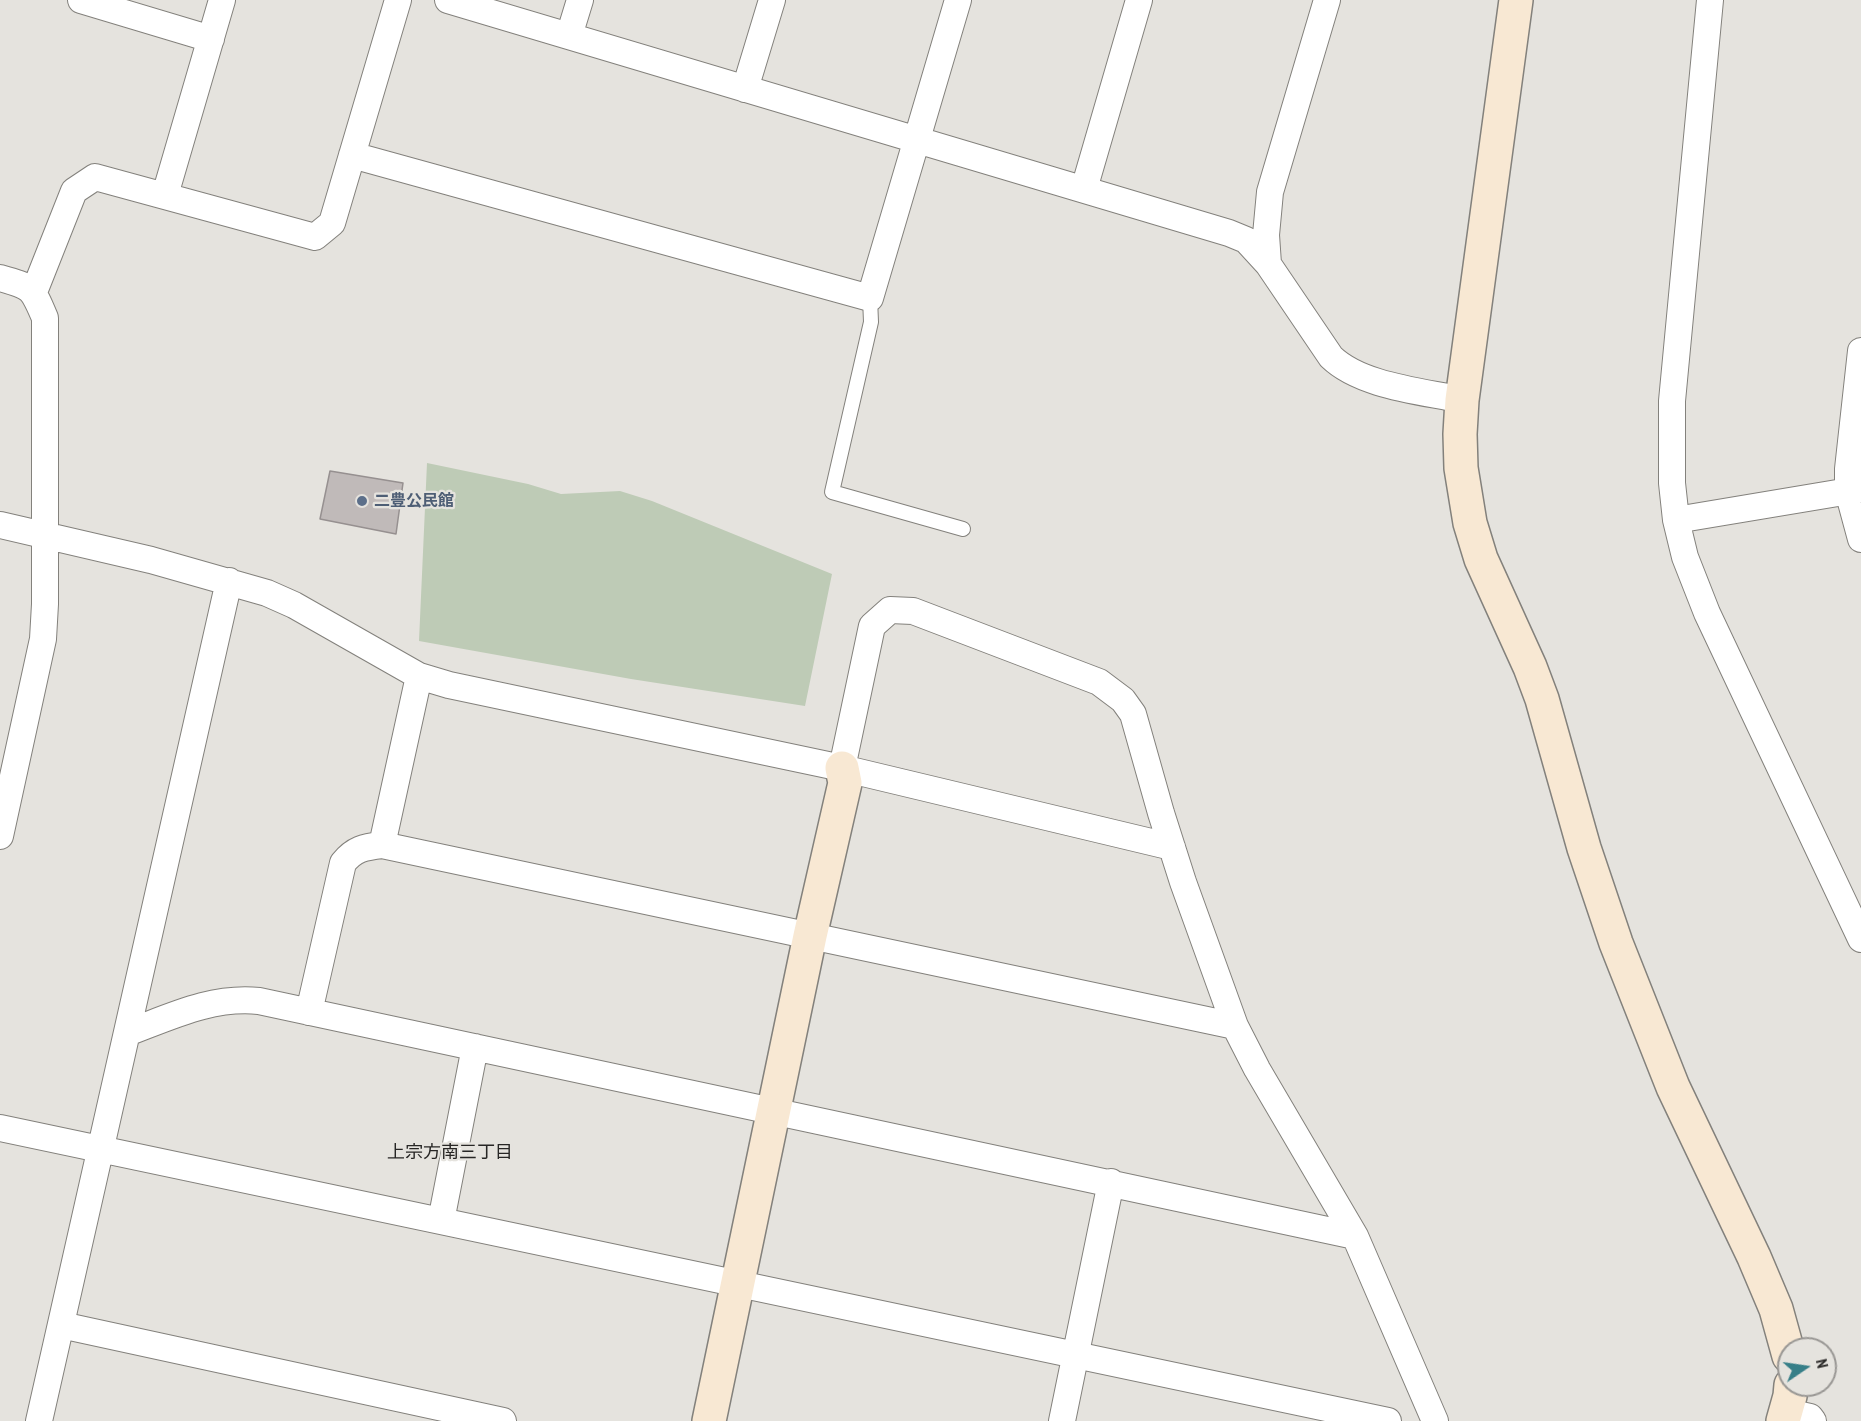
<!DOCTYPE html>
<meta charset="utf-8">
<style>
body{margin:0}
#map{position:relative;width:1861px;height:1421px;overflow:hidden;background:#e5e3de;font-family:"PT Sans Narrow",sans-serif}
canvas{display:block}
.north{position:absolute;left:1777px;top:1337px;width:60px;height:60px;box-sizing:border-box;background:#e5e3de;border:2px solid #999794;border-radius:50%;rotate:77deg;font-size:16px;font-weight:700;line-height:24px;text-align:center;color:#272625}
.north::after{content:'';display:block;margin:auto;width:21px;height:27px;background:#377f88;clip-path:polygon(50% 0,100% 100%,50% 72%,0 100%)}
</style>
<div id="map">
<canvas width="1861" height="1421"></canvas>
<div class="north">N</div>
</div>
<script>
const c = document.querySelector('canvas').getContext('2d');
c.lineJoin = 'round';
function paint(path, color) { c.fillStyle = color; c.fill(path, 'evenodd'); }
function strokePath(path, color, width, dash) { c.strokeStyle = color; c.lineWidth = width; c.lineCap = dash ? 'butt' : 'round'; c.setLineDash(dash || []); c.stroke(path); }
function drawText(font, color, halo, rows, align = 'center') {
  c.font = font + ' "PT Sans Narrow","Noto Sans JP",sans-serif'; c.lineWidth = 4.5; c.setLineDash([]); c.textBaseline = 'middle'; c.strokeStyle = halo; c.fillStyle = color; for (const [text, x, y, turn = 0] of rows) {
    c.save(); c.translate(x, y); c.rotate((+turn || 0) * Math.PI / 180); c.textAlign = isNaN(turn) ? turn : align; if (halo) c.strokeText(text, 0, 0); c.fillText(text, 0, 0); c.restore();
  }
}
const green = new Path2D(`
 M427,463L528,484L561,494L620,491L652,501L832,574L805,706L631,679L419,641Z`);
const building = new Path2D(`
 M330,471L403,483L396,534L320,519Z`);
const lane = new Path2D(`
 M870,298L871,322L832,492L963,529`);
const street = new Path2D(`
 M81,0L211,39
 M448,0L1229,233L1246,240L1268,264L1331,357C1361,386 1421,391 1462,400
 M1710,0L1672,401V483L1676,520L1685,557L1707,613L1861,939
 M569,36L580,0
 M745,89L772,0
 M352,155L870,298L958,0
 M1084,189L1139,0
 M165,195L222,0
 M1268,264L1266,235L1270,192L1327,0
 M0,278C32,287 32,287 45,318V604L43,639L0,836
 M34,292L74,191L95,177L315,237L332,223L398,0
 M1861,351L1848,469V491L1861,539
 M1676,520L1861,489
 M0,525L151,560L267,593L294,605L419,676L449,685L842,768L1172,847
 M842,768L872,626L890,610L913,611L1099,682L1123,700L1133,714L1161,813L1183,882L1235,1026L1257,1069L1355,1236L1435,1421
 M382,845L419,676
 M309,1012L343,863C354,849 364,847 382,845L1235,1026
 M127,1033C170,1017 212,996 259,1001L1355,1236
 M0,1128L1388,1421
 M441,1221L475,1047
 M61,1325L503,1421
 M1787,1412L1810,1417L1813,1421
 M39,1421L229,581
 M1062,1421L1111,1182`);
const secondary = new Path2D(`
 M1516,0L1462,400L1460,434L1461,468L1470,523L1481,559L1530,667L1542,699L1584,848L1616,943L1673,1087L1754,1257L1776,1309L1789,1356
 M709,1421L810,936L845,783L842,768
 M1783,1421L1790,1396L1791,1385`);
const markers = [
 [362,501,6,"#5c6f8a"]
];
const serviceNames = [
 ["二豊公民館",374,501]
];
const neighbourhoodNames = [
 ["上宗方南三丁目",450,1153]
];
paint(green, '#becbb6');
paint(building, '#c0bab9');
strokePath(building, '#969090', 1.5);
strokePath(lane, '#83817c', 16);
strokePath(street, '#83817c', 28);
strokePath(secondary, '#83817c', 36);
strokePath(lane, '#fff', 14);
strokePath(street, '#fff', 26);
strokePath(secondary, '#f8e8d3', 33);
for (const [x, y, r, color] of markers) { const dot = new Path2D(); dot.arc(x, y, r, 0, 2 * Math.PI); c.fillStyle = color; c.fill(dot); strokePath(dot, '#e5e3de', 2); }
drawText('bold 16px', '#4e5e75', '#e5e3de', serviceNames, 'left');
drawText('18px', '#272625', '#e5e3de', neighbourhoodNames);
</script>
